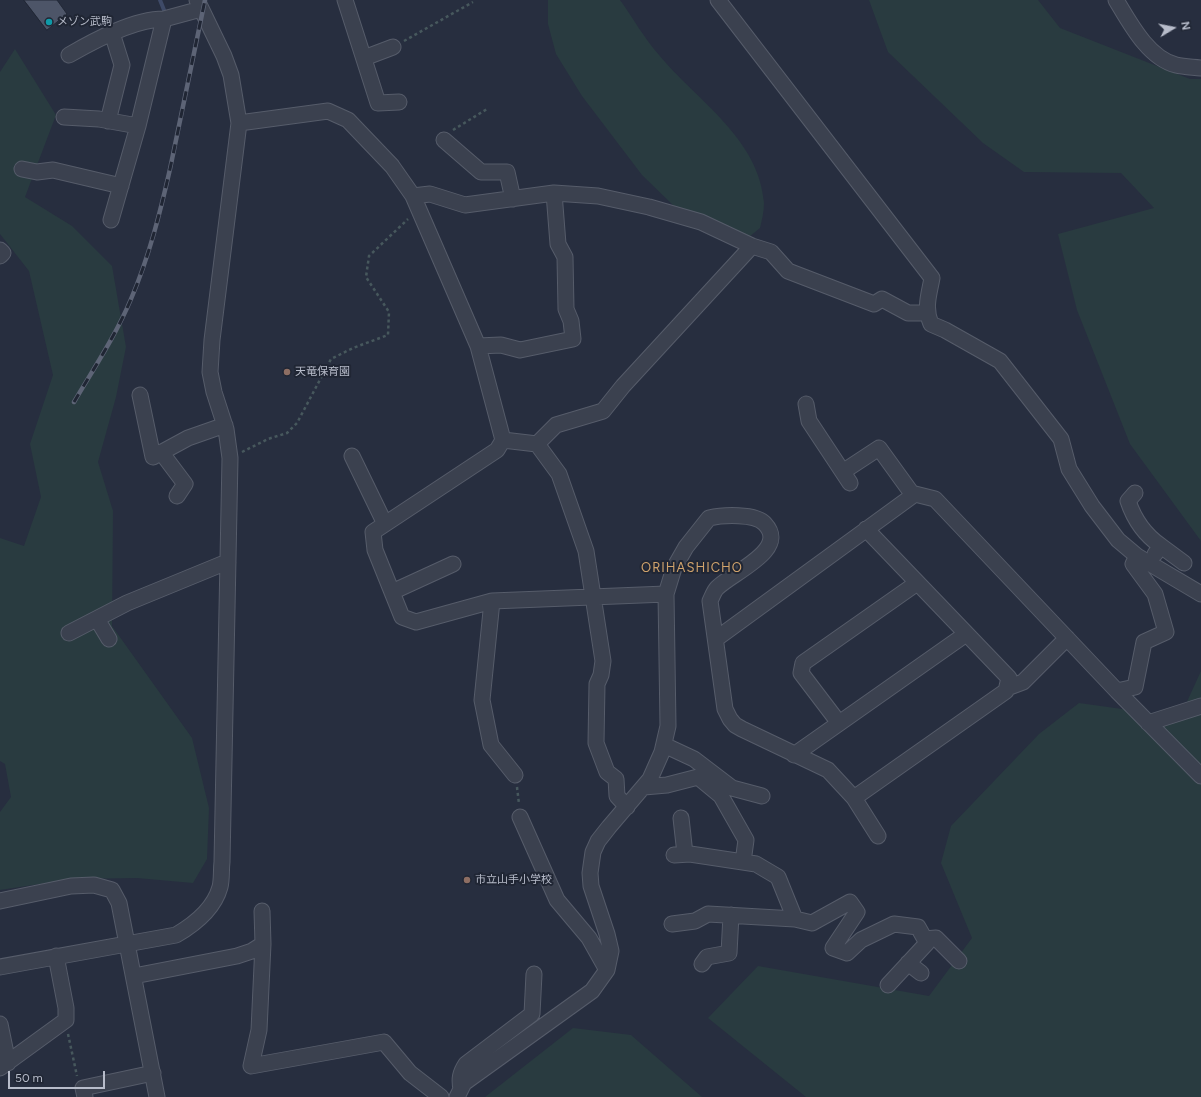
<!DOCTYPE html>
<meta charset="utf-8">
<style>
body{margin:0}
#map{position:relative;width:1201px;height:1097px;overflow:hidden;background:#272e3f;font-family:Figtree,sans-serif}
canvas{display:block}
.north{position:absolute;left:1153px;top:8px;width:40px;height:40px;-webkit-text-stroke:3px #202634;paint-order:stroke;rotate:80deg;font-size:11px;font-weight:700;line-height:16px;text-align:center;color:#b7bcca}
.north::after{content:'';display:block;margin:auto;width:14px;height:18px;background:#b7bcca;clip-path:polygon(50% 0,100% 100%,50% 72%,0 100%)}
.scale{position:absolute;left:8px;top:1071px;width:97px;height:18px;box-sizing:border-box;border:2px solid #b7bcca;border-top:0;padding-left:5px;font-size:12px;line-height:14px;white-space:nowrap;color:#b7bcca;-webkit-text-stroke:3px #202634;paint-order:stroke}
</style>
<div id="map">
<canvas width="1201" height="1097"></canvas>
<div class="north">N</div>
<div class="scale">50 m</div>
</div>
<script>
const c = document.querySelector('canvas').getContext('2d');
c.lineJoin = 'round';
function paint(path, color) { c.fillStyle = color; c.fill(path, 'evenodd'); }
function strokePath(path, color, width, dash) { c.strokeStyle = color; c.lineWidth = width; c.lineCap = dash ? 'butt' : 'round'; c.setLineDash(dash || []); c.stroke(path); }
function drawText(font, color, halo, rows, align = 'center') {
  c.font = font + ' Figtree,"Noto Sans JP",sans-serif'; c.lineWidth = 4; c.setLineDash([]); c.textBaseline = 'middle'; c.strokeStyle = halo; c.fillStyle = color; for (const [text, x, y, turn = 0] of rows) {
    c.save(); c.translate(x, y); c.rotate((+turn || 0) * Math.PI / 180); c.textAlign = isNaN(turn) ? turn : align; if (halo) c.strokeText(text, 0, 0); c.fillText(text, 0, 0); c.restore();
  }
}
const green = new Path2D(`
 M548,0H620C633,18 644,38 659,55C697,101 759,138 764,203C764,211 762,220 760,228L749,237L677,209L642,175L582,96L556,54L548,24Z
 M869,0H1038L1060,28L1190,79H1201V541L1130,444L1077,310L1058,234L1154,208L1121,173L1024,172L983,143L888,52Z
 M15,49L56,115L25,197L72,226L112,266L126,347L116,397L98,462L113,511L112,626L192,738L209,808L207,859L193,883L137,878L73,879L0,890V812L11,797L5,764L0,761V538L24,546L41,497L30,444L53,375L29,271L0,234V72Z
 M1201,671V1097H806L708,1018L758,966L929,996L972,938L941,863L951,826L1039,734L1079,703L1180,717Z
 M573,1028L631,1035L702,1097H485Z`);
const stream = new Path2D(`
 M160,0L164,10`);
const building = new Path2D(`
 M24,0H57L67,14L47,30Z`);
const path = new Path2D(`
 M404,41L473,2
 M453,130L487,109
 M242,452L268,439L287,433L297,423L331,359L353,348L388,335L389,312L366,277L369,256L408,219
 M517,787L519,804
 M68,1034L77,1076`);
const minor = new Path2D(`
 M345,0L378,103L399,102
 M718,0L932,278C929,295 924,307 931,324L945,330L1000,361L1061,439L1069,469L1092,506L1118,540L1137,556L1201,594
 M1116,0C1130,23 1148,58 1176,65C1184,67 1193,67 1201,68
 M69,55C95,40 134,19 164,19
 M364,58L393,47
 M64,117L99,119L138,126
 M108,121L122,65L112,33
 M239,123L328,111L348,120L392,166L413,196L478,346L503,440L497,450L373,532L375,550L402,617L416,622L492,601L666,594
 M444,140L481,172H507L513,199
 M22,169L37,172L53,170L121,186
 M413,196L430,194L465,205L554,193L598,196L649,207L701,222L752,246L771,252L788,271L874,304L882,299L908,313H927
 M111,220L138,126L164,19L201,9
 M0,250L3,253L0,256
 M478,346L501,345L520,350L573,339L571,321L566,309L565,257L558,244L554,193
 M140,395L153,457L188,438L225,425
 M806,404L809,421L850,483
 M503,440L537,444L559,474L586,551L603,661L601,675L597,684L596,743L607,772L616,779L617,796L627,807
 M537,444L556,425L603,411L623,386L752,246
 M161,452L185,484L177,496
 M352,456L385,524
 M844,471L879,448L913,495
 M1135,493L1128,501C1134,519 1145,535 1161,546
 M1155,554L1161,546L1184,563
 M392,592L453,564
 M492,601L482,700L491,745L515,775
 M97,619L109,639
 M69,633L127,603L222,564L228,563
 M716,639L915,494L935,499L1117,691L1135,687L1144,642L1166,632L1155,594L1133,564L1137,556
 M1007,688L1023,682L1067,638
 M1117,691L1201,776
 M839,723L801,673L803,663L917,583
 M1148,723L1201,706
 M664,745L694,759L732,788L762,796
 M794,755L966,634
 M644,787L667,785L698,777L721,796L746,840L743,862L690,854L674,855
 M854,798L878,836
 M520,817L557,900L589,938L607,970
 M681,818L685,854
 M0,901L71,886L94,885L112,890L119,903L157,1097
 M795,919L812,923L850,902L857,912L833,948L847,953L861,940L894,924L918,927L927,943L888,985
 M672,924L695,921L708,914L795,919L778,877L756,864L743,862
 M925,939L936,938L959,961
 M263,944L259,1030L251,1066L384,1042L410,1073L441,1097
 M908,963L921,973
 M702,964L707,957L729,953L731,915
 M0,967L176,935C195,924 214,909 220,887C222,879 221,870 222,862L230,458L226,429L214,392L210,372L212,340L239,123L231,75L224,56L197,0
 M134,976L237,956L252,951L263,944L262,911
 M0,1024L8,1063
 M0,1068L66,1020V1008L56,956
 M461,1089C459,1079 460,1073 466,1064L532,1014L534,974
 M85,1097L83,1088L153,1073
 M457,1097L464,1083L592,991L607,970L611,951L607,934L591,886L590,873L593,852L598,841L609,827L650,779L662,752L668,726L666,594L674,568L686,547L709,518C722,515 756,513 765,524C789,550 733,572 717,588C714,591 712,597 710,601L725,709L730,719L735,725L742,729L828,770L854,798L1006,691L1009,678L866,529`);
const rail = new Path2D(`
 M74,402C94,368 116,335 131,299C149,257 160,213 170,169C182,113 193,56 205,0`);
const markers = [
 [49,22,4,"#0f9aa8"],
 [287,372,4,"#8d6e63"],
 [467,880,4,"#8d6e63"]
];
const poiNames = [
 ["メゾン武駒",57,22],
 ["天竜保育園",295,372],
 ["市立山手小学校",475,880]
];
const quarterNames = [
 ["ORIHASHICHO",692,568]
];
paint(green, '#293b40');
strokePath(stream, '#3e4a67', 4);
paint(building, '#4d5568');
strokePath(building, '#222836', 1);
strokePath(minor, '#565c6a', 17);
strokePath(path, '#47585d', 2.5, [3, 3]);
strokePath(minor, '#3b414f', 15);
strokePath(rail, '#5d6476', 4.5);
strokePath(rail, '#202634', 3, [9]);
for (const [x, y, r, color] of markers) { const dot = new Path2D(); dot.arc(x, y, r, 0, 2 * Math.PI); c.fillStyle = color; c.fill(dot); strokePath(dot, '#202634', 1.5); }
drawText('11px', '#b7bcca', '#202634', poiNames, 'left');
c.letterSpacing = '1px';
drawText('13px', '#d0a36c', '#202634', quarterNames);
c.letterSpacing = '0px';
</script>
